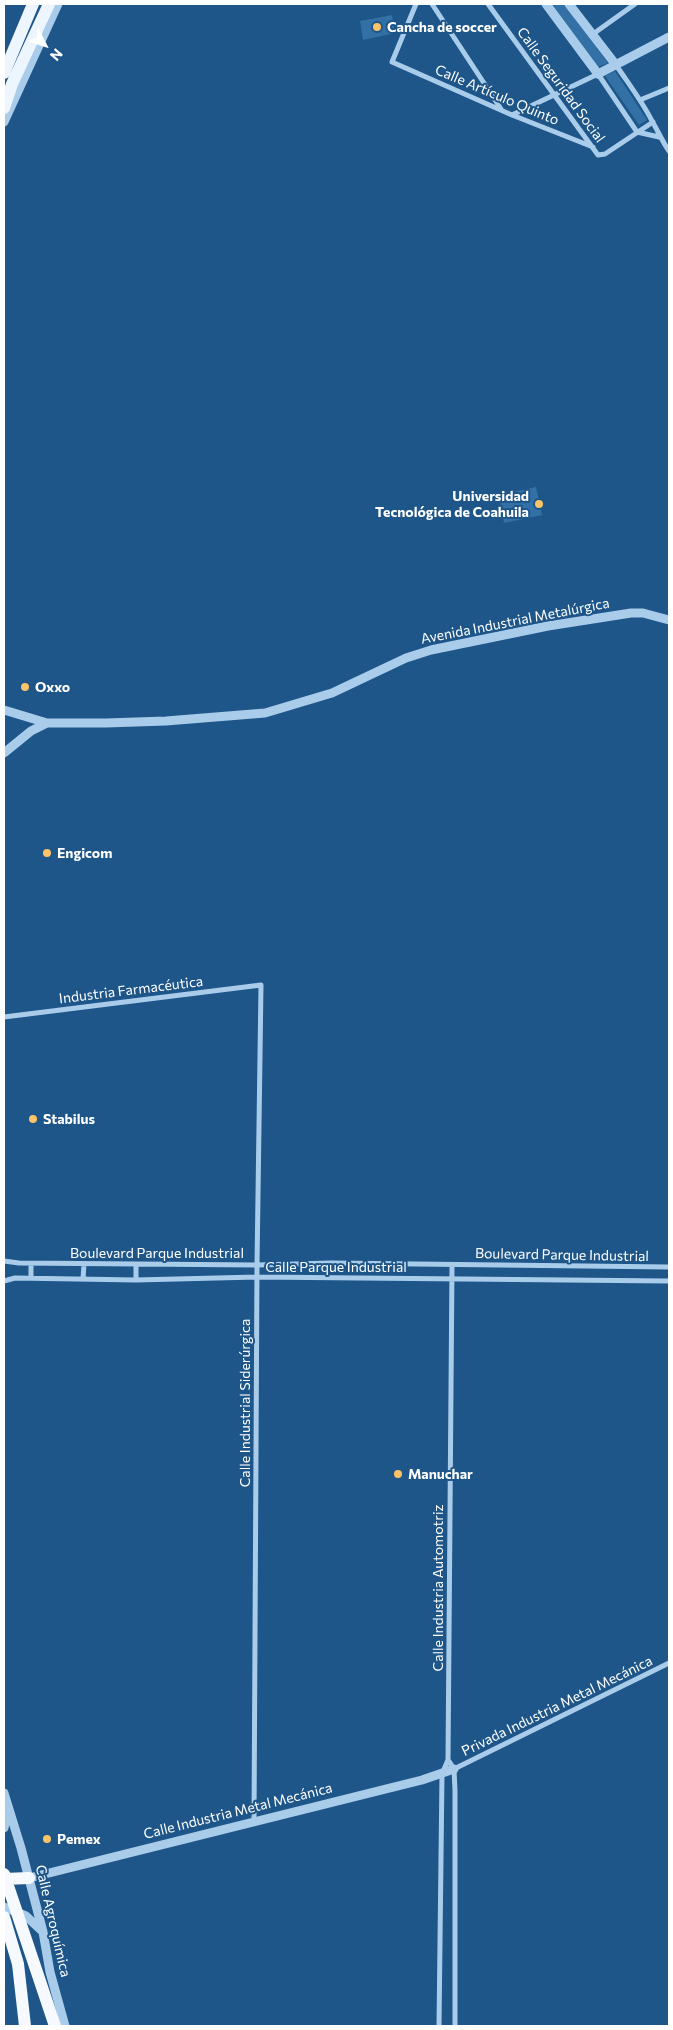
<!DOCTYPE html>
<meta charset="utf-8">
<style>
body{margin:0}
#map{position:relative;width:673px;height:2030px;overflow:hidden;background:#1e5689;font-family:Commissioner,sans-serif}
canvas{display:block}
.frame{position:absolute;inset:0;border:5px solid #fff;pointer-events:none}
.north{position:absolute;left:20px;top:20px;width:50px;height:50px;-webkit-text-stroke:4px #1e5689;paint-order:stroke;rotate:131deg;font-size:14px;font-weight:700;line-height:20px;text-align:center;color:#fff}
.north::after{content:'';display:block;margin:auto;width:18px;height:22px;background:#fff;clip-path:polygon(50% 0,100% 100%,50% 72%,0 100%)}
</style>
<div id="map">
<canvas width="673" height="2030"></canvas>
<div class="frame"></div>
<div class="north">N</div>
</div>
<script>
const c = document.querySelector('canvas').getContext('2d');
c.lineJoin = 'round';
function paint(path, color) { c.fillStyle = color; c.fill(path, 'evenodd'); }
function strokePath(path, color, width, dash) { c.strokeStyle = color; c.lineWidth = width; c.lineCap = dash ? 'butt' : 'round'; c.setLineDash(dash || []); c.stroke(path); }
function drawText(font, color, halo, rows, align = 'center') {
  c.font = font + ' Commissioner,sans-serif'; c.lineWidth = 4; c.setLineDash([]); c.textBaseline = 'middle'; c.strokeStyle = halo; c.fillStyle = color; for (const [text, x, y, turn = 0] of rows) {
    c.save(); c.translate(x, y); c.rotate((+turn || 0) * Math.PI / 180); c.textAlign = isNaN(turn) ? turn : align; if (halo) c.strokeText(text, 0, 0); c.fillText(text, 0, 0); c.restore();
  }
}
const green = new Path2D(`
 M551,4H565L608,63L598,67Z
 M392,15L395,33L363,40L360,21Z
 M615,71L647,120L639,125L605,76Z
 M536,487L542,515L504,523L499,495Z`);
const minor = new Path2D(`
 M416,4L392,62L512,115L593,147
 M432,4L501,109
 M488,4L598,155L605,154L653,122
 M593,34L635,4
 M616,65C628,83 642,101 652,121C658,131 662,141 669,151
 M640,100L669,88
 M512,115L598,74L637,132L659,137
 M4,1017L261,985L257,1265L254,1821
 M4,1261L19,1263L257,1265L331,1263L669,1267
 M31,1278V1264
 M83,1279L84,1264
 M136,1280V1265
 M4,1281L15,1278L136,1280L257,1277L669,1281
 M448,1760L454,1769L455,1791V2026
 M454,1769L669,1663
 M439,2026L442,1774L448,1760L452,1265`);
const tertiary = new Path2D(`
 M546,4L598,74L669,37
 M569,4L616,65
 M4,122L58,4
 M4,710L47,723H106L166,721L265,713L332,693L406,658L431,650L548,626L631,613H643L669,620
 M4,753L31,731L47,723
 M4,1793L21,1848L43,1932L50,1972L65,2026
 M4,1828L8,1809
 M29,1878L422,1780L454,1769
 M4,1907L26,1916L41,1930`);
const primary = new Path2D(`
 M4,73L33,4
 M4,108L12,84L49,4`);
const trunk = new Path2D(`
 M4,1874L55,2026
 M4,1879L29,1878
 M4,1917L18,1964L25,2026`);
const markers = [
 [377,27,5,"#fac368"],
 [539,504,5,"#fac368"],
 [25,687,5,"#fac368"],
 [47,853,5,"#fac368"],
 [33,1119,5,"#fac368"],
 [398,1474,5,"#fac368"],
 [47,1839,5,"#fac368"]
];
const poiNames = [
 ["Cancha de soccer",387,27],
 ["Universidad",529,496,"right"],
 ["Tecnológica de Coahuila",529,512,"right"],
 ["Oxxo",35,687],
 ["Engicom",57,853],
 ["Stabilus",43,1119],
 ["Manuchar",408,1474],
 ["Pemex",57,1839]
];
const streetNames = [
 ["Calle Seguridad Social",561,85,54],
 ["Calle Artículo Quinto",497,95,23],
 ["Avenida Industrial Metalúrgica",515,621,-11],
 ["Industria Farmacéutica",131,990,-7],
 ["Boulevard Parque Industrial",157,1253],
 ["Boulevard Parque Industrial",562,1255,1],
 ["Calle Parque Industrial",336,1267],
 ["Calle Industrial Siderúrgica",245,1403,-90],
 ["Calle Industria Automotriz",438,1588,-90],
 ["Privada Industria Metal Mecánica",557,1706,-26],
 ["Calle Industria Metal Mecánica",238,1811,-14],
 ["Calle Agroquímica",53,1921,77]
];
paint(green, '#3270a6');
strokePath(minor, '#a9cceb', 5);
strokePath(tertiary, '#a9cceb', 9);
strokePath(primary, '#edf5fe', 12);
strokePath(trunk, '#f6fafe', 12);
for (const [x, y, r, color] of markers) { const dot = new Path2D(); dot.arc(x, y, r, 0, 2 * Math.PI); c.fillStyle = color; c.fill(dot); strokePath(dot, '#1e5689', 2); }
drawText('bold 14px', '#fff', '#1e5689', poiNames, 'left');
drawText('14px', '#fff', '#1e5689', streetNames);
</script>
